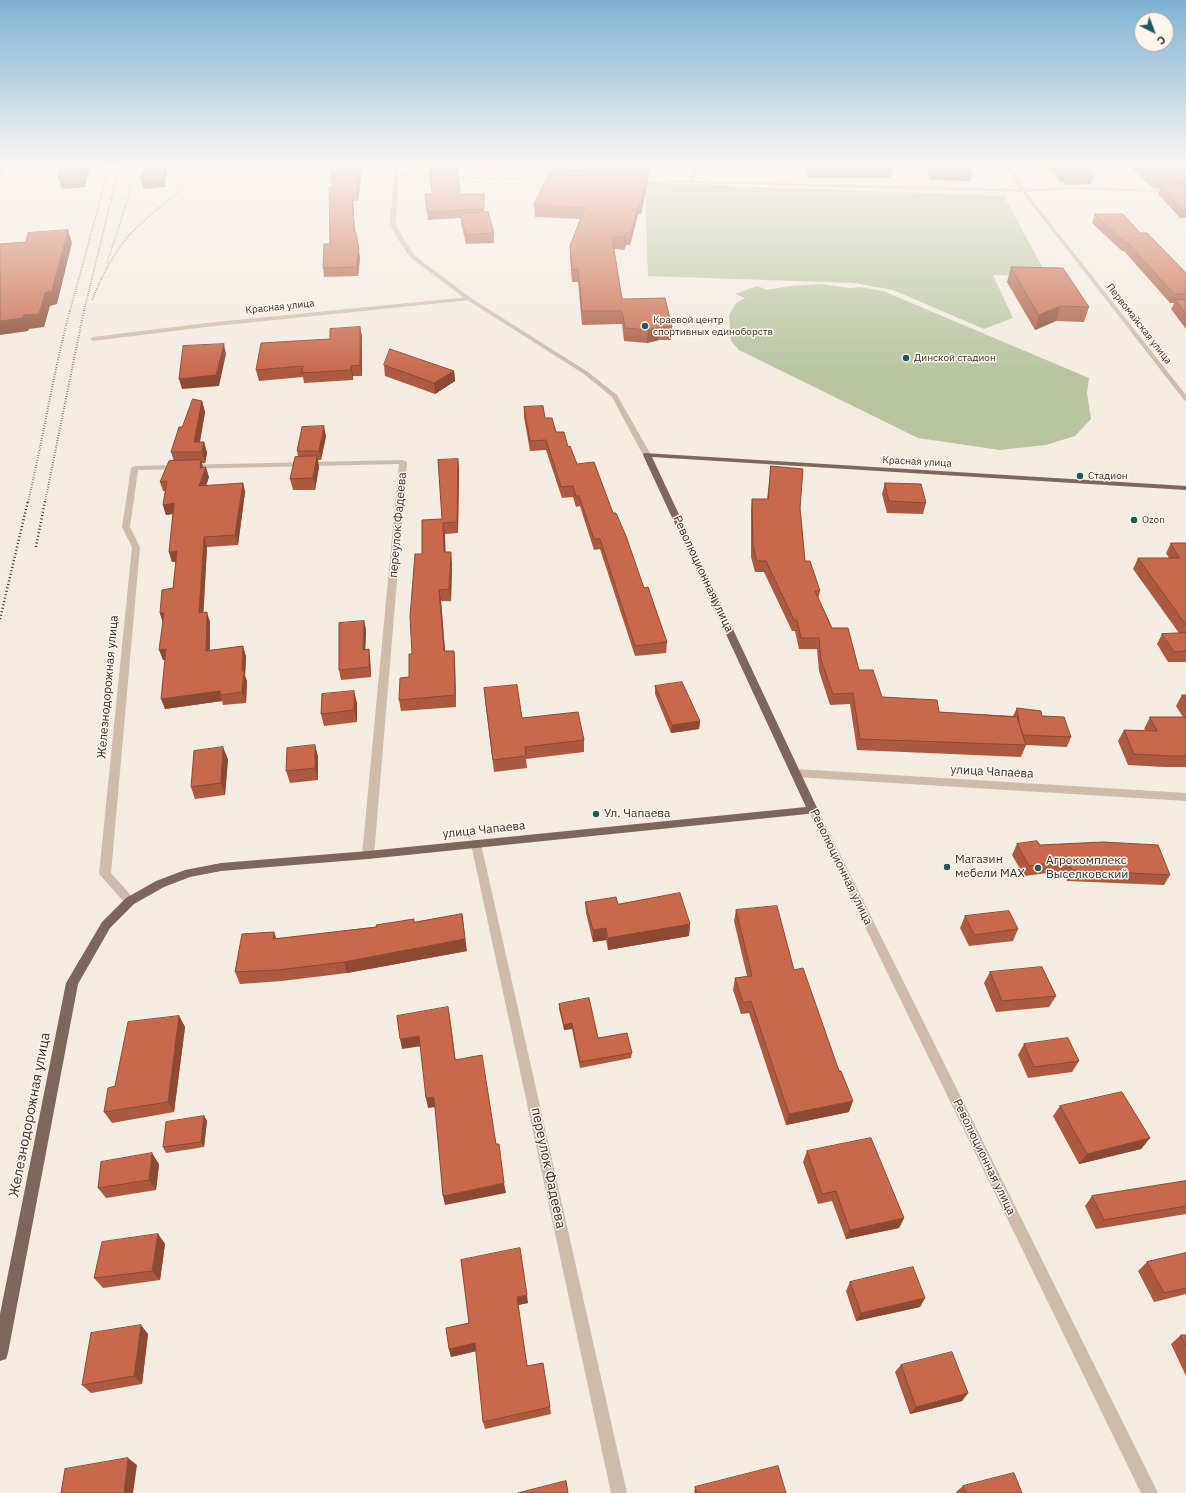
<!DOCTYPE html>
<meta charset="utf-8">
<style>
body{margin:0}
#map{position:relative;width:1186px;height:1493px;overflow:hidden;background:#f4ebe1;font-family:"IBM Plex Sans",sans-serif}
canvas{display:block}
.north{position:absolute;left:1134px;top:12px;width:40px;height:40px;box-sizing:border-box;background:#fbf5ee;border:1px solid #aea6a0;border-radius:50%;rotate:138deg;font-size:11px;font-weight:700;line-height:16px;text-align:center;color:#3b302b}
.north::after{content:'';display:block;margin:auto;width:14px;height:18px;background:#1f5a5e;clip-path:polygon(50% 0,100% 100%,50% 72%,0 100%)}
</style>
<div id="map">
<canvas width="1186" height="1493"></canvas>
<div class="north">С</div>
</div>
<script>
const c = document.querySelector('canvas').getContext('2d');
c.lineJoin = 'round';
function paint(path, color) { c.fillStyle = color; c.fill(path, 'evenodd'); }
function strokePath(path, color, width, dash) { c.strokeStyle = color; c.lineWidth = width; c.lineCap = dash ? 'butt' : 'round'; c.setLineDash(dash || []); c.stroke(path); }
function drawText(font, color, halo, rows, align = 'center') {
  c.font = font + ' "IBM Plex Sans",sans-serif'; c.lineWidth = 3; c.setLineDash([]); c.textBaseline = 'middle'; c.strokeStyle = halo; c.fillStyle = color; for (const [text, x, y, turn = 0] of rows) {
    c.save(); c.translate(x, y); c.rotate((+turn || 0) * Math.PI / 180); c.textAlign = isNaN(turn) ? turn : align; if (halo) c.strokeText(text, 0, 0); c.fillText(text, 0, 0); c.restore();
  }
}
const green = new Path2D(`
 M645,183L1004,196L1047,276L993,275L1013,318L984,329L893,290L854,283L648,276Z
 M820,284L850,288L860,287L883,291L1089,378L1087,393L1091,419L1075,436L1046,445L1000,450L918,438L739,350L731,341L729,315L736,303L745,298L735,294L757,286L767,290L790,286Z`);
const minor = new Path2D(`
 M3,164H7L2,177L0,178V171Z
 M692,164H696L695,181L1020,189L1005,164H1009L1024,189L1074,187L1186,191V193L1074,189L1026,192L1186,395V401L1184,400L1022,192L692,183L634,184L632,183L634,182L690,181Z
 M394,175L560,179L562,180L560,181L396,177Z
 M469,297L471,298V300L206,327L93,341L90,339L93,337L206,323Z
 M403,460L407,462L374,855L372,858L368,859L364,858L362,855L399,464L138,470L130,527L140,547L111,873L136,901L134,904L130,906L126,904L99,874L132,547L122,527L131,468L135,466Z
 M796,769L1186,793V801L796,777L791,773Z
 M813,806L817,807L818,810L1158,1493H1141L808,810L809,807Z
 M476,840L480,841L481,844L627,1493H611L471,844L472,841Z`);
const tertiary = new Path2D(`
 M395,164H399L396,223L403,238L415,256L471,298L588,372L617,395L651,455L650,457L643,455L612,397L584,374L467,300L411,258L397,238L390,223Z`);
const primary = new Path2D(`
 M644,453L1186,486V490L652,457L818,810L817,813L368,859L221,871L190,877L164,887L134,904L110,928L78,984L8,1353L6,1359L0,1361V1314L66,983L102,922L126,898L156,881L185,870L221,863L368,851L806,807L643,455Z`);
const railFar2 = new Path2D(`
 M107,263L131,189L119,166
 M92,300C102,276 114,251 132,232C155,209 184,192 202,164
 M70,311L110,164
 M84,311L120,164`);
const railFar1 = new Path2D(`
 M28,502C43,439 53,374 70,310
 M45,502L84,310`);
const rail = new Path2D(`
 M36,547L45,501
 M0,619L28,501`);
const wall = new Path2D(`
 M431,164H511L509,170L458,168L460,194H484V212L494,233V243L466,244L461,223V218L428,220L425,194H432L429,172H430V167Z
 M651,164L648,180L647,179V185L641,214H638L630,245H626L624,250L614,249L622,299L672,327L671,340H659L647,343L624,341L622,324L582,325L578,282H572L570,258V246L580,219L535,217L534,205L553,171L552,170Z
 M798,164H889L892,171L890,178H807L805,168H798Z
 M924,164H967L972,174L970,181L931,180Z
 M1044,164H1084L1094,176L1091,184L1066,185L1064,182H1061Z
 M1126,164H1186V218H1180L1158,194L1160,189L1153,188Z
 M361,178L358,200L353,201L355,232L360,258L358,276L324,277L323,268L330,244L332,187Z
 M1095,214L1140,233L1186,273V329L1171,309L1174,303H1170L1124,251H1122L1092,223Z
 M1011,267L1089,307L1084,322L1056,321L1035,330L1007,282Z
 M360,327L362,337V376H353V380L304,383L303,377L259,381L256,370L330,339Z
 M384,365L454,371L455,381L435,394L385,376Z
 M202,401L205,412L200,442H204L207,453L205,463H202L203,468L209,477L206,486L243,483L245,492L238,545L207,547L203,612L210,622V650L243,646L246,657L245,676L247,681L246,703L223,705L222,701L165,709V660H163V622L160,613L173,588L176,562H172L169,552L173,514L166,515L163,505L165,491H163L160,482L174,461L171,452L182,427Z
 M524,407L545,418L568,447L577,464L613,513L667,642L666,653L635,656L600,549L594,550L580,506L576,507L573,497L562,498L546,450L530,451L524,417Z
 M326,436L321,460H318L319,467L315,490H293L290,479L298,457L297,451Z
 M458,459L459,470L458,533L445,534V552L452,563L451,601H441L445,651H454L455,662L456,707L401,711L399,700L409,677L412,654L422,554L442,519Z
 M771,466L800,508L805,561L820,591L818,599L832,628L859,670L882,697L939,712L1013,716L1017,708L1042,716L1071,737L1067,747L1026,745L1021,757L857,750L850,704L830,705L819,671L817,649H799L795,631H792L764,572H755L751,557V509L752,499H767Z
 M885,483L926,503L923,514L887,513L882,494Z
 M1171,543H1186V662H1168L1157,644L1162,634L1179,633L1133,569L1138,558H1169L1166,553Z
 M364,621L366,630L365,649L370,658L371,677L341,680L339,670Z
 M655,686L700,721L699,729L671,733L655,694Z
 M1182,695H1186V767H1165L1128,765L1118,741L1124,730H1145L1144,729L1150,717H1183L1176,706Z
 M485,700L522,718L584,740V752L526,759L527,768L494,772Z
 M357,703V722L324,726L321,714Z
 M315,745L318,757V780L290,783L286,771Z
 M228,759L225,795L195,799L191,787Z
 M1017,844L1040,845L1170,875L1164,885L1067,881L1063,871L1024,876L1012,855Z
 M585,902L618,904L690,924L689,936L608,950L606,940L593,942L586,913Z
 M736,910L794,970L849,1112L786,1125L749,1013L741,1014L733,990L735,978L747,976L734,921Z
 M965,916L1018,929L1013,941L969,946L960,928Z
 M414,922L467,951L347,973L282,981L240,984L235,972L274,932L276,939Z
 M990,972L1056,996L1049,1007L996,1012L984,983Z
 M559,1004L598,1038L632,1053L631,1058L580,1068L572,1029L564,1030L559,1009Z
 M179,1016L185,1027L174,1112L112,1123L104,1112Z
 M1024,1044L1079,1061L1072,1072L1028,1078L1018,1055Z
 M1060,1106L1150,1138L1141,1149L1079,1164L1053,1116Z
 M204,1116L207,1121L204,1147L166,1153L163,1147Z
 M807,1151L904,1218L899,1228L846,1239L832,1201L818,1204L803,1162Z
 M159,1164L156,1190L106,1198L98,1188Z
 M1186,1181V1214L1096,1229L1085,1206L1092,1196Z
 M158,1234L165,1244L160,1280L103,1288L94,1278Z
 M1186,1253V1294L1154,1302L1138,1271L1147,1262Z
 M461,1260L528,1303L518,1305L527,1366L550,1407L551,1414L485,1429L483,1422L476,1351L451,1357L449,1349L469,1323Z
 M850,1282L925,1298L920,1307L856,1321L846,1291Z
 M148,1334L142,1384L91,1393L82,1385Z
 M1181,1335H1186V1376L1171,1344Z
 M901,1365L968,1393L962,1401L910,1414L895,1372Z
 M963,1486L1022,1493H957L956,1492Z
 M695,1487L786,1493H694Z`);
const shadedWall = new Path2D(`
 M84,164H91L85,187L62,189L58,176Z
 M165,164H168L165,187L144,189L141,180Z
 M359,164H360L361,178L358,200L357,193Z
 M509,164H511L509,170Z
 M650,164H651L648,180V172Z
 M648,173L647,185L641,214V203Z
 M352,193L353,201L356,240L354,232Z
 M639,203L638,214L630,245L631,233Z
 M68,230L72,243L57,304L50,306L44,327L29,329L28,331L0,335V321L24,315L45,293Z
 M356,232L360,258L358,276L356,267Z
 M626,233V245L624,250L625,237Z
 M1060,306L1056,321L1035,330L1039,315Z
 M360,327L362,337V376L360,365Z
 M660,327L659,340L647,343L648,330Z
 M224,344L226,354L219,386L182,389L179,379Z
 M351,366L353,376V380L351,370Z
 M454,371L455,381L435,394L434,383Z
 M202,401L205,412L198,452L194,442Z
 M324,426L326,436L321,460L319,451Z
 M204,442L207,453L205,463L202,452Z
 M317,456L319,467L315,490L313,478Z
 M458,459L459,470L458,533L457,522Z
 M201,460L204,470L206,467L209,477L202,496L199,486L200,468Z
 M243,483L245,492L238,545L235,535Z
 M174,503L177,513L166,515L163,505Z
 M443,523L445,534L446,564L444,552Z
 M204,537L207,547L203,623L199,613Z
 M177,551L180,561L172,562L169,552Z
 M451,552L452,563L451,601L449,589Z
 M439,590L441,601L446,663L444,651Z
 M207,612L210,622L209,661L206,651Z
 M160,613H164L163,624Z
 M364,621L366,630L365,659L363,650Z
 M243,646L246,657L245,676L247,681L246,703L242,692V671Z
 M166,649L170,659L163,660L159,650Z
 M369,649L370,658L371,677L369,667Z
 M454,651L455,662L456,707L455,695Z
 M220,691V695L222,701L165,709L161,699Z
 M354,691L357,703V722L354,710Z
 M700,721L699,729L671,733L672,725Z
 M315,745L318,757V780L315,768Z
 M223,747L228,759L225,795L221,783Z
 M462,914L467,951L347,973L344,962Z
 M690,924L689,936L608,950V938Z
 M606,928V940L593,942V930Z
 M274,932L278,943L273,939Z
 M448,1007L450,1017L457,1070L455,1060Z
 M179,1016L185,1027L174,1112L168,1102Z
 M572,1023V1029L564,1030V1025Z
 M419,1036L422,1046L402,1049L400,1039Z
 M434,1097L436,1107L428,1108L426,1098Z
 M853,1101L849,1112L786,1125L789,1114Z
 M204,1116L207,1121L204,1147L201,1142Z
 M1150,1138L1141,1149L1079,1164L1087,1154Z
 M152,1153L159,1164L156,1190L149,1180Z
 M504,1183L506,1193L445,1205L443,1196Z
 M904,1218L899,1228L846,1239L850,1230Z
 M158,1234L165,1244L160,1280L152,1271Z
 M527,1295L528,1303L518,1305L517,1297Z
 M925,1298L920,1307L856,1321L861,1313Z
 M141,1325L148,1334L142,1384L134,1376Z
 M475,1343L477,1351L451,1357L449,1349Z
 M968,1393L962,1401L910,1414L916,1407Z
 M128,1458L137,1465L133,1493H124Z`);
const building = new Path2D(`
 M62,164H84L81,174L58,176Z
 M144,164H165L163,178L141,180Z
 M331,164H359V170L357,193H352L354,232H356L359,250L356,267L323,268L324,244H330L329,187H332Z
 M431,164H458V167H430Z
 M555,164H650L648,172L552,170Z
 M807,164H889L892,171H808Z
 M929,164H967L972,174L932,172Z
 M1054,164H1084L1094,176L1068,177L1066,174H1063Z
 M1138,164H1186V182L1156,180Z
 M550,171L648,173L641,203H639L631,233H626L625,237H612L622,299L665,298L672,327H660L648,330L625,328L622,311H582L578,269L572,270L570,246L585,208L534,205Z
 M429,172L458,173L460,194H484V209L427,212L425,194H433Z
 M1161,185L1186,186V210H1183Z
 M488,212L494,233L466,235L460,214Z
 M1095,214H1123L1140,233H1147L1186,273V294H1174L1127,242H1125Z
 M68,230L52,291L45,293L39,314L24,315L23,318L0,321V244L26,242L28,233Z
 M1011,267L1063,268L1089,307L1060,306L1039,315Z
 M1175,299L1186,300V313Z
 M360,327V365L351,366V370L302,373L303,366L256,370L261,343L330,339V329Z
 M224,344L216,375L179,379L183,346Z
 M390,349L454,371L434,383L384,365Z
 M193,399L202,401L194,442H204L202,452H171L179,427H182Z
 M543,406L545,418H552L556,432H564L568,447L570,446L577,464L594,462L613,513H616L626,536L644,588L648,587L667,642L635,646L600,539H594L579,496H576L573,486L561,487L546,440L530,441L524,407Z
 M324,426L319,451H297L302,427Z
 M317,456L313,478L290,479L295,457Z
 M458,459L457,522L443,523L444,552H451L449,589L439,590L444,651H454L455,695L399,700L400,678L409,677V654H412L410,617L415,554H422V520L442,519L438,460Z
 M201,460L200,468L206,467L199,486L243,483L235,535L204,537L199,613L207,612L206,651L243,646L242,671H244L242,692L220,695V691L161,699L166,649L159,650L164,613H160L162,590L173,588L177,551L169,552L174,503L163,505L167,481L160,482L169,461Z
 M771,466L803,469L800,508L805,561H810L820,591H815L832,628H848L859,670H873L882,697L937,700L939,712L1017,717L1026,745L860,739L853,693L833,694L821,660L819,638H801L797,620H794L766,561H757L753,546L752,499H768Z
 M885,483L921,484L926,503L889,501Z
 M1171,543H1186V625L1138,558H1179Z
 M364,621L363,650L369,649V667L339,670V623Z
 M1186,633V651L1174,652L1162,634Z
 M682,682L700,721L672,725L655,686Z
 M517,685L522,718L578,712L584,740L525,747L526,756L493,760L484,688Z
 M354,691V710L321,714L322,694Z
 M1182,695H1186V701Z
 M1017,708L1041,711L1042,716L1064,717L1071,737L1023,735L1020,726Z
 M1150,717H1186V756H1171L1134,754L1124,730L1157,731Z
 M315,745V768L286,771L287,748Z
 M223,747L221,783L191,787L194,751Z
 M1037,841L1040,845L1103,842L1158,845L1170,875L1072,870L1068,861L1029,866L1017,844Z
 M680,893L690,924L608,938L606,928L593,930L585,902L616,897L618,904Z
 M777,906L794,970L803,968L839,1071H841L853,1101L789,1114L751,1001L743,1003L735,978L752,976L736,910Z
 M1009,911L1018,929L974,935L965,916Z
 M462,914L465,939L344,962L278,970L235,972L242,934L274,932L273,939L377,927L376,925L414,919V922Z
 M1042,967L1056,996L1002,1001L990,972Z
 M589,998L598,1038L627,1033L632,1053L580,1062L572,1023L564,1025L559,1004Z
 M448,1007L455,1060L482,1055L496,1144H499L504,1183L443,1196L434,1097L426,1098L419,1036L400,1039L397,1016Z
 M179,1016L168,1102L104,1112L108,1088L115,1086L128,1022Z
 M1068,1038L1079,1061L1034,1067L1024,1044Z
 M1122,1092L1150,1138L1087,1154L1060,1106Z
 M204,1116L201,1142L163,1147L166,1122Z
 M871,1138L904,1218L850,1230L836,1191L822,1194L807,1151Z
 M152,1153L149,1180L98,1188L101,1162Z
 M1186,1181V1206L1104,1220L1092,1196Z
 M158,1234L152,1271L94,1278L102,1242Z
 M520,1248L527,1295L517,1297L527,1366L543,1363L550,1407L483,1422L475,1343L449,1349L446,1328L469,1323L461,1260Z
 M1186,1253V1288L1164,1293L1147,1262Z
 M913,1267L925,1298L861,1313L850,1282Z
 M141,1325L134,1376L82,1385L91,1333Z
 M1181,1335H1186V1346Z
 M952,1352L968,1393L916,1407L901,1365Z
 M128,1458L124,1493H61L65,1469Z
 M778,1466L786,1493H697L695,1487Z
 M1014,1473L1022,1493H966L963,1486Z
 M566,1481L568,1493H518Z`);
const markers = [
 [645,326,4,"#1f5a5e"],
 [906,358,4,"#1f5a5e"],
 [1080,476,4,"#1f5a5e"],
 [1134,520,4,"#1f5a5e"],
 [596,814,4,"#1f5a5e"],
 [947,867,4,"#1f5a5e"],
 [1038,868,4,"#1f5a5e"]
];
const farStreetnames = [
 ["Красная улица",280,307,-6],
 ["Первомайская улица",1139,324,52],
 ["Красная улица",917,462,3]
];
const farPoinames = [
 ["Краевой центр",653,320],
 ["спортивных единоборств",653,332],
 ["Динской стадион",914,358],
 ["Стадион",1088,476],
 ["Ozon",1142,520]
];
const streetNames = [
 ["переулок Фадеева",398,525,-85],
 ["Революционная улица",703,574,65],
 ["Железнодорожная улица",108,687,-85],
 ["улица Чапаева",992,772,3],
 ["улица Чапаева",484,830,-6],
 ["Революционная улица",841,867,64],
 ["Революционная улица",984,1157,64]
];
const poiNames = [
 ["Ул. Чапаева",604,814],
 ["Магазин",955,860],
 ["мебели MAX",955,874],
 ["Агрокомплекс",1046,861],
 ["Выселковский",1046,875]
];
const nearStreetnames = [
 ["Железнодорожная улица",30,1115,-79],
 ["переулок Фадеева",548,1168,78]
];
paint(green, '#b8c4a0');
paint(minor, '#cdbbac');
paint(tertiary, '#cdbbac');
paint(primary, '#7d675c');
strokePath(railFar2, '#3b302b', 1.5, [0.5, 1.5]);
strokePath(railFar1, '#3b302b', 2, [0.5, 2]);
strokePath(rail, '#3b302b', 2.5, [1, 2.5]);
paint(wall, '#ac5a40');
paint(shadedWall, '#8c4a34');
paint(building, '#c8694b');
strokePath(building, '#8c4a34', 1);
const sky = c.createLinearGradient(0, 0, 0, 373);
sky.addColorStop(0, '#7eb2d2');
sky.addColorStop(0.44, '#faf6f2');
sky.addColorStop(1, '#faf6f200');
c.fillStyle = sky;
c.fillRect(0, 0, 1186, 373);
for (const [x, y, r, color] of markers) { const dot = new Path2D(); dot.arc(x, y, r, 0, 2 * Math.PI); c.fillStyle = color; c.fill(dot); strokePath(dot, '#fbf5ee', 1.5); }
drawText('10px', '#3b302b', '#fbf5ee', farStreetnames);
drawText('10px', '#3b302b', '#fbf5ee', farPoinames, 'left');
drawText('12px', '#3b302b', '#fbf5ee', streetNames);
drawText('12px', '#3b302b', '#fbf5ee', poiNames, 'left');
drawText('14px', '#3b302b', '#fbf5ee', nearStreetnames);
</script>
